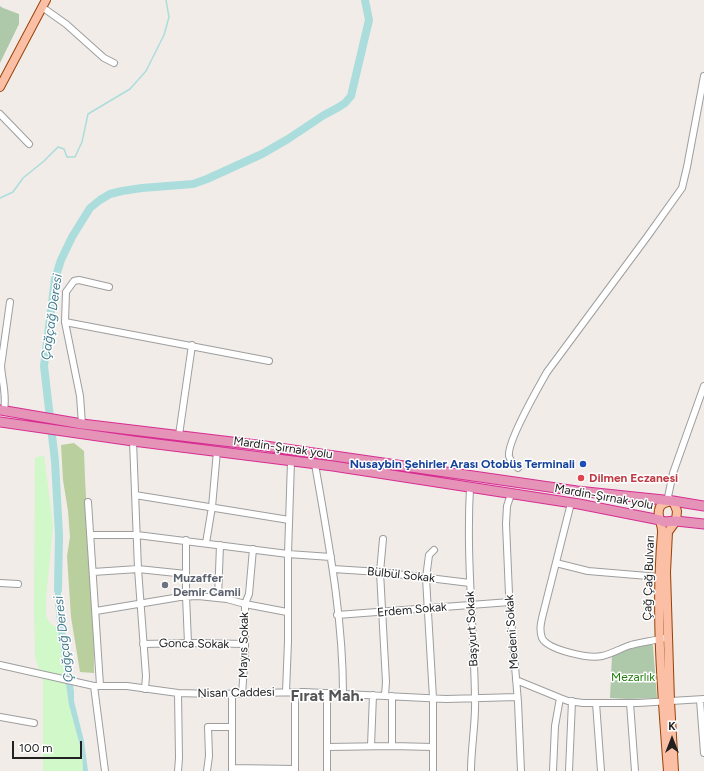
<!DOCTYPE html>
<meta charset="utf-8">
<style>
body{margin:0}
#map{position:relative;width:704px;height:771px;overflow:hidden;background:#f1ece8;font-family:Figtree,sans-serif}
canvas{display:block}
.north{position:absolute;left:652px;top:719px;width:40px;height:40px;-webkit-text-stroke:3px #fff;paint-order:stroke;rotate:0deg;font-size:11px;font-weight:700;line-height:16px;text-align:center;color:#212121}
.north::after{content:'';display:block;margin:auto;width:14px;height:18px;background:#212121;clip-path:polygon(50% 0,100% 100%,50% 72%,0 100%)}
.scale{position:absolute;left:12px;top:741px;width:70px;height:18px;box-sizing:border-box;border:2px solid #212121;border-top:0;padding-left:5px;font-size:12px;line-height:14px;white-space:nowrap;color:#212121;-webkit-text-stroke:3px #fff;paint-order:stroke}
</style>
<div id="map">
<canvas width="704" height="771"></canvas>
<div class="north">K</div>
<div class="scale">100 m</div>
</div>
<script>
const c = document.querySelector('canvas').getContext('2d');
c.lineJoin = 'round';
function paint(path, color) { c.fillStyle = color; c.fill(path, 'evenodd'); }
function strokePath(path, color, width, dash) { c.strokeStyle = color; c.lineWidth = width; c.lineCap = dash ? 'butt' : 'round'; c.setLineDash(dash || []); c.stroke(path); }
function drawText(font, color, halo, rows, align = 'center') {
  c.font = font + ' Figtree,sans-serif'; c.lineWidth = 3; c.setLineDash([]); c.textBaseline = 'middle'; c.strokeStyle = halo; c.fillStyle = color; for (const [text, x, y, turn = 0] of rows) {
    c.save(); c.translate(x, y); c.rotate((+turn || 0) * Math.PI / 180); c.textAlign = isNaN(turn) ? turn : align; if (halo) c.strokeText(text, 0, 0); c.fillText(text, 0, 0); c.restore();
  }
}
const forest = new Path2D(`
 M74,443L84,451C86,525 95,599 94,673L80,672L71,617L67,556L70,537L68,511L63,480L61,445Z`);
const cemetery = new Path2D(`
 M0,6L3,8L19,14V24L0,63Z
 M652,644L653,646L657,698L628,699L610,698L612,655L624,650Z`);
const park = new Path2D(`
 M44,455L53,526L46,598V616L50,623L58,629L69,705L82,753L83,771H43V681L35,657L34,607L35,458Z`);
const water = new Path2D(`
 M58,580L60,582L62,610L74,692V701L84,741L88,771H83L82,753L69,705L58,629L55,603V583Z`);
const stream = new Path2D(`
 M0,198L13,192L23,178L44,161L58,147L64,149L67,157H75L82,142L88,114L130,89L146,71L164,35L169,17L166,0`);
const river = new Path2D(`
 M58,590L59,535L55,461L44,366L55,279L61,260L72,237L90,208L100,200L110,194L122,191L142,188L193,184L207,179L262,154L288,139L324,115L339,107L345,103L351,96L369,20L365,0`);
const minor = new Path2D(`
 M42,7L66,24L104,58L114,63
 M0,114L29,144
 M65,322L269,361
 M4,410C7,395 2,381 1,366L10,302
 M82,424L80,396L65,322L66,292L74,281L79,280L109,287
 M179,435L192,345
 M133,441L138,569L146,676L145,689
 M315,464C328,540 343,616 343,693
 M518,468C515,465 510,461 509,456C507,442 539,386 547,372L647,237L682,188L687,167L704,76
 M470,488C466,558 474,628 475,698C476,722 471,747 471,771
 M511,494L507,506L506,524L509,594L518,702L521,771
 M135,495L289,520
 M673,501L668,497L673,473L704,386
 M88,502L100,685
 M571,503L543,614C541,622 539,630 542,638C548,650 589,659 602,656C612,654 621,648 631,645C642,642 653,641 664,638
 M91,535H137L288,554L331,557
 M383,539L380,572L386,682L385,695
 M186,540V596L188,643
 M206,543L212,507L217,451
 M556,563L588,571L660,577
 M333,569L380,572L470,583
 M93,572L138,569L186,574
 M0,583L18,584
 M218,598L220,545
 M96,611L180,597L198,596L227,599L245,604L287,612
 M337,615L510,602
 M143,644L194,643L245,644
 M0,665L94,686H127L178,693L213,694L304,692L446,699L517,697
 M516,680L560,698L568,701L583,703H638L704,699
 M94,686L105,771
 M286,692L288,641V554L291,461
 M178,693L179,758L178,771
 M232,694V771
 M242,694L245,654V604L249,594L253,549
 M700,700L704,753
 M596,703L601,771
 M630,703L635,771
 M0,717L34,723
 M371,746L373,695
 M392,746V696
 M327,747L392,746L433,747
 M232,768L295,769
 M207,771L209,756L208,727H232
 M295,771V692
 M327,771V693
 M433,771V698L426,578L429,555L434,550
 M553,771L555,726L560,698
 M569,771L572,701`);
const major = new Path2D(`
 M0,87L46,0
 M668,771C662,692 655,613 662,533C663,525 657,518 659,510C660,503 667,502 673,501L677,511L676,521L668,532L666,572L670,701L674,771`);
const highway = new Path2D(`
 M0,410L82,424L265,446L577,491L673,501L704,506
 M0,422L133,441L333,466L579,504L660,520L664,522L676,521L704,524`);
const markers = [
 [583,464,4,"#1a4fb4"],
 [581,478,4,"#e0444e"],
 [165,585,4,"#6b7280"]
];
const streetNames = [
 ["Mardin-Şırnak yolu",283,448,8],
 ["Mardin-Şırnak yolu",604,497,10],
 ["Bülbül Sokak",401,575,6],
 ["Çağ Çağ Bulvarı",649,578,-88],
 ["Erdem Sokak",412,610,-5],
 ["Başyurt Sokak",472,629,-93],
 ["Medeni Sokak",512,632,-94],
 ["Gonca Sokak",194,644,1],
 ["Mayıs Sokak",244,645,-89],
 ["Nisan Caddesi",236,693,-1]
];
const transitNames = [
 ["Nusaybin Şehirler Arası Otobüs Terminali",575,464]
];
const healthNames = [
 ["Dilmen Eczanesi",589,478]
];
const worshipNames = [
 ["Muzaffer",173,578],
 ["Demir Camii",173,592]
];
const parkNames = [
 ["Mezarlık",633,677]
];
const waterNames = [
 ["Çağçağ Deresi",52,317,-82],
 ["Çağçağ Deresi",64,639,-97]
];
const districtNames = [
 ["Fırat Mah.",327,696]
];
paint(forest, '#b9cf9e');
paint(cemetery, '#adc9aa');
paint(park, '#d0f8c8');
paint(water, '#aadddc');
strokePath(stream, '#aadddc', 1.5);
strokePath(river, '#aadddc', 8);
strokePath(minor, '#9e9e9e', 8);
strokePath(major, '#9a4204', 10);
strokePath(highway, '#d72d92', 11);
strokePath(minor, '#fff', 6);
strokePath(major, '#fabfa5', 8);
strokePath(highway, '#e593b7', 9);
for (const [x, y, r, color] of markers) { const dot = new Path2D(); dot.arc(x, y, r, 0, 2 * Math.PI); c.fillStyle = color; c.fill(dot); strokePath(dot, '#fff', 1.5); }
drawText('12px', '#212121', '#fff', streetNames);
drawText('bold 12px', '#164399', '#fff', transitNames, 'right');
drawText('bold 12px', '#be3a42', '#fff', healthNames, 'left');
drawText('bold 12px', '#5b616d', '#fff', worshipNames, 'left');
drawText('12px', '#227f0f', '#fff', parkNames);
drawText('italic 13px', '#437c8f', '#fff', waterNames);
drawText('bold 16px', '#545454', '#fff', districtNames);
</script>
